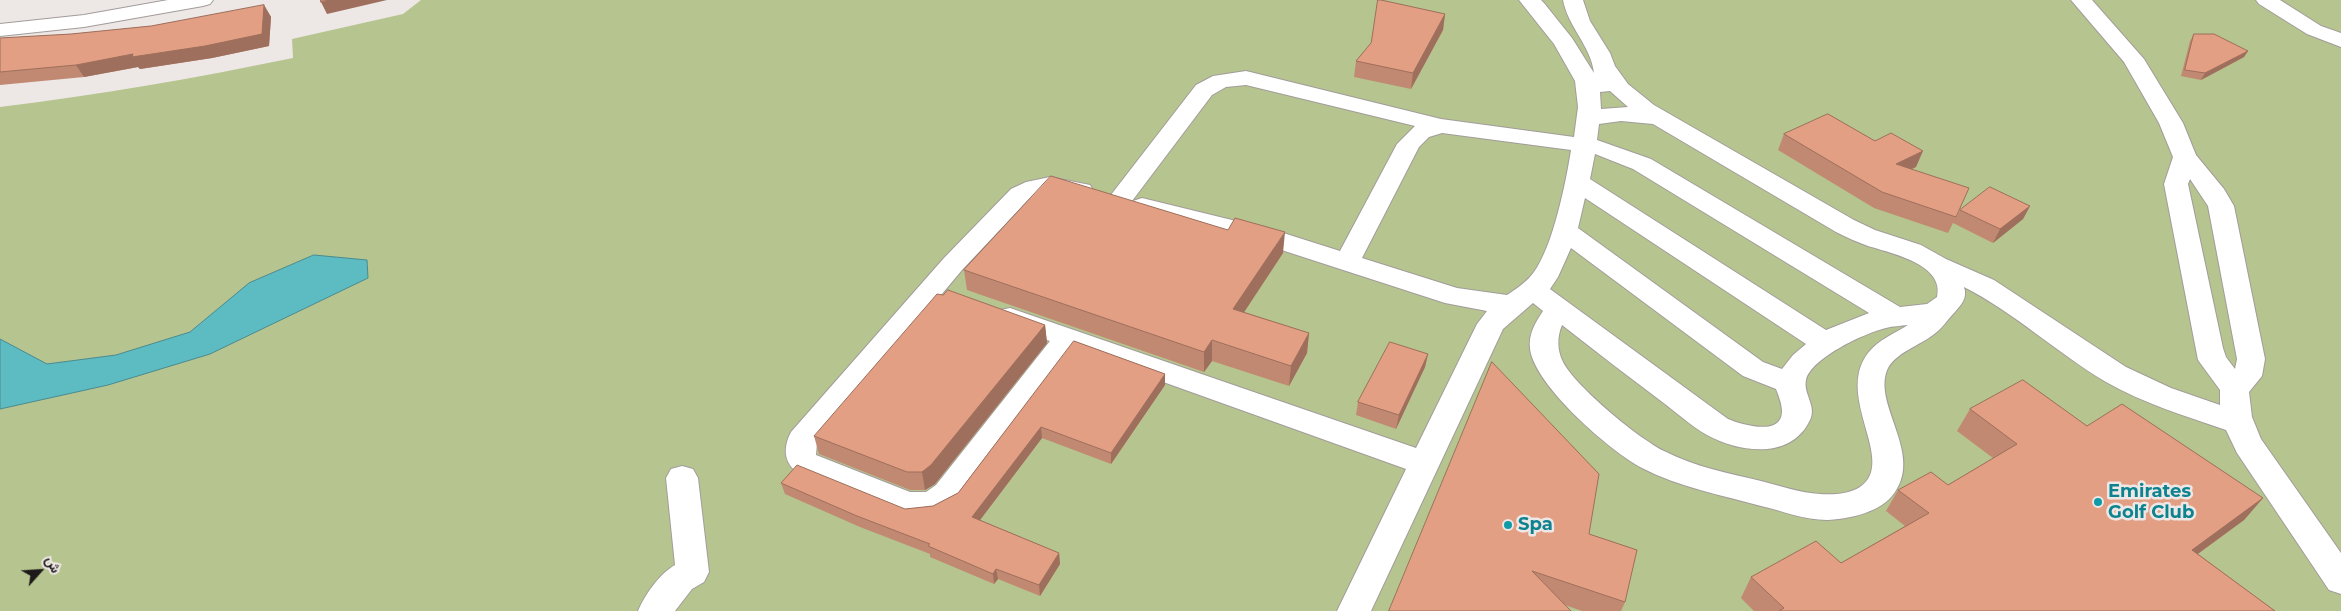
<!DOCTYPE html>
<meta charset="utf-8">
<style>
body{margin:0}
#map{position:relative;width:2341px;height:611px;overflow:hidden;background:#ede7e5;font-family:Montserrat,Vazirmatn,sans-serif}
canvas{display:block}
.north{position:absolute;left:15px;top:546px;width:50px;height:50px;-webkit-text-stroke:4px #ede7e5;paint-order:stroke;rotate:64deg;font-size:14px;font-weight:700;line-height:20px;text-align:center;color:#1d1b1a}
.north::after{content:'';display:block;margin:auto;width:18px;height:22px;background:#1d1b1a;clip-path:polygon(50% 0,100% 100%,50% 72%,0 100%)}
</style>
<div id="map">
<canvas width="2341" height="611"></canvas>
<div class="north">ش</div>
</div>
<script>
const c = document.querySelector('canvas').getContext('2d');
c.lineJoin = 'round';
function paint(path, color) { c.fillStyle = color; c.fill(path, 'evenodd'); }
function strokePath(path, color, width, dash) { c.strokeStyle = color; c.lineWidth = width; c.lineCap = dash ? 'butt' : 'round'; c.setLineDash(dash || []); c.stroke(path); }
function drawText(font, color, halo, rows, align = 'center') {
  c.font = font + ' Montserrat,sans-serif'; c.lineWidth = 5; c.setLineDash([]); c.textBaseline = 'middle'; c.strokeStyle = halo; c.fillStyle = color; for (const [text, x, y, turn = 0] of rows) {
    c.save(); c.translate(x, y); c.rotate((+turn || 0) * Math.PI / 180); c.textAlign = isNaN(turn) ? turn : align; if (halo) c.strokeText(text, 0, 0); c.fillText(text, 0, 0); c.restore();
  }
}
const green = new Path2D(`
 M421,0H2341V611H0V107C99,95 196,78 293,58L292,39L403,14Z`);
const water = new Path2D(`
 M314,255L367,260L368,278L210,354L108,385L0,409V339L47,364L116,355L190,332L249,283Z`);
const minor = new Path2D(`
 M168,0H213L210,4L203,6L84,27L0,36V24L84,15Z
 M1519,0H1541L1544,3L1572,38L1594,73C1591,46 1568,27 1563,0H1583L1590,21L1610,53L1615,66L1628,84L1654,105L1854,220L1875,230L1921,245L1946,259L1994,280L2126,367L2171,388L2220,405V390L2198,360L2164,184L2173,157L2159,123L2124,62L2071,0H2092L2144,59L2183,123L2196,155L2224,189L2234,206L2265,359L2262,376L2249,392L2252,417L2261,439L2341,553V594L2329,590L2237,453L2226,430C2185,416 2143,403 2106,382C2057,353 2015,313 1964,287C1968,298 1961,305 1954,313C1947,320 1942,329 1933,335C1920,345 1896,353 1888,368C1871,403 1923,452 1895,492C1882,512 1850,519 1827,520C1804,520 1783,511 1761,506C1721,495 1679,487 1642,468C1610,451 1535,386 1530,349C1528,335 1535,323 1543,311L1533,303L1503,329L1371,611H1337L1406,469L1074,350L958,503C944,514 926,518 908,518L802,475C784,466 782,449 791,432L944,258L1011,189L1026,182L1050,177L1090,185L1093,190L1090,195C1067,201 1053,186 1029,199L962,270L817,443L816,455L910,492H926L936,485L1050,341L1000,324L996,317L1000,310L1010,308L1416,448L1477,324L1487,311L1445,303L1260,243L1133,211L1129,206L1133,201L1142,198L1277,231L1340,251L1397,144L1415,126L1246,85L1226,87L1212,95L1129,205L1120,208L1111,205L1107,200L1196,85L1213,76L1246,71L1441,119L1574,137L1578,107L1575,81L1554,44ZM1610,91L1628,107L1601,109L1600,92ZM1621,121L1653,124L1836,232C1846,237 1857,242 1868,246C1890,253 1945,264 1937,297L1927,304L1900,307L1651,159L1597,140L1599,124ZM1442,133L1571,150C1566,182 1553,246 1534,272C1527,282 1516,289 1507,295L1457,288L1362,258L1419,147L1429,137ZM1595,154L1633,169L1869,313L1826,330L1590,179ZM2190,179L2208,206L2237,359L2235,369L2226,357L2223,348L2188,184ZM1585,198L1806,344L1793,355L1782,369L1763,362L1578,228ZM1571,248L1743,376L1776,389C1779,397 1782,404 1782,412C1781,437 1740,424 1728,419L1550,289L1558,277ZM1562,325C1595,351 1628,376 1661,401C1676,412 1691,426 1707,435C1740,453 1791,460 1810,420C1817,406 1803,394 1806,380C1811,358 1865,333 1886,328C1893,326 1901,326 1908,325C1895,333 1878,340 1868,353C1834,397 1898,462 1860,487C1849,494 1833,495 1820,494C1800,493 1781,486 1761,481C1728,473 1695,467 1664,451C1638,438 1576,387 1563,362C1557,350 1557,337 1562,325Z
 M2256,0H2280L2321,26L2341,33V47L2307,34L2259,4Z
 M682,466L693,469L698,478L709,572L704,582L692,589L675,611H638C645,595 659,574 675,565L666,478L671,469Z`);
const wall = new Path2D(`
 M264,5L271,17L269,46L212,58L140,69L138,67L84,77L0,85V38L71,34L151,26Z
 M1445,14L1443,30L1411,89L1354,77L1356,61Z
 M2194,34L2248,51L2244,57L2201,80L2181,76L2190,41Z
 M1784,134L1875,141L1916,167L1911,169L1957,216L1960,210L2030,206L2023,219L1993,243L1953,223L1948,233L1874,208L1778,150Z
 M1228,230L1283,253L1244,312L1309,333L1307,353L1289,386L1212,361L1204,372L967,290L964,270Z
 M1045,325L1047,343L935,484L925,490H910L819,454L814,436Z
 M1074,341L1165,374V385L1111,464L1042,438L980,520L1059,553L1060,564L1040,596L998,579L994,584L930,557V554L860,527L785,494L781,483L905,509L933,506L958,493Z
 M1428,354L1425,367L1396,429L1356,415L1358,402Z
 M1970,409L2087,426L2263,498L2244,520L2198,554L2275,611H1754L1741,598L1751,577L1841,563L1905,526L1886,511L1898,490L1948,485L1993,458L1957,431Z
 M1589,534L1625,602L1621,611H1582L1565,605L1389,611Z`);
const shadedWall = new Path2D(`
 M330,0H387L327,14L321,2Z
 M264,5L271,17L269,46L212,58L140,69L138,67L84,77L76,65L133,54Z
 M1445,14L1443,30L1411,89L1413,73Z
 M2248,51L2244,57L2201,80L2205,73Z
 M1923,151L1916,167L1889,180L1896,164Z
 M2030,206L2023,219L1993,243L2000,229Z
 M1285,232L1283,253L1233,329V309Z
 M1045,325L1047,343L935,484L925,490L922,472Z
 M1309,333L1307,353L1289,386L1291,366Z
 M1212,340V361L1204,372V352Z
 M1428,354L1425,367L1396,429L1399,415Z
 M1165,374V385L1111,464V453Z
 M1041,427L1042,438L974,528L972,517Z
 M2263,498L2244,520L2174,571L2192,550Z
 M1059,553L1060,564L1040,596L1039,585Z
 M996,569L998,579L994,584L993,574Z`);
const building = new Path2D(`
 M321,0H330L321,2Z
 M1378,0H1381L1445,14L1413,73L1356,61L1371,43Z
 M264,5L262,34L205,46L132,57L133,54L76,65L0,72V38L71,34L151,26Z
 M2194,34H2214L2248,51L2205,73L2185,70Z
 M1828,114L1875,141L1891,133L1923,151L1896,164L1969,188L1956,217L1882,192L1784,134Z
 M1051,176L1228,230L1235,218L1285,232L1233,309L1309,333L1291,366L1212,340L1204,352L964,270Z
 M1990,187L2030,206L2000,229L1960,210Z
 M948,290L1045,325L931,465L922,472H907L814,436L937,294L943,295Z
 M1074,341L1165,374L1111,453L1041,427L972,517L1059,553L1039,585L996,569L993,574L928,546L930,544L857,516L781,483L797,465L905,509L933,506L958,493Z
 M1390,342L1428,354L1399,415L1358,402Z
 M1492,362L1599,474L1589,534L1637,550L1625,602L1532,571L1571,611H1389Z
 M2023,380L2087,426L2122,404L2263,498L2192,550L2275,611H1779L1784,608L1751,577L1816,541L1841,563L1929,513L1898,490L1931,472L1948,485L2017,444L1970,409Z`);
const markers = [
 [2098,502,5,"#0f9aa8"],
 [1508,525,5,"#0f9aa8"]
];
const cultureNames = [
 ["Emirates",2108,492],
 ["Golf Club",2108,513],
 ["Spa",1518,525]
];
paint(green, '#b6c48f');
paint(water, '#5dbbc2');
strokePath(water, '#4a8b90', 1);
strokePath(minor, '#a29c9a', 2);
paint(minor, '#fff');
paint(wall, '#c28972');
paint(shadedWall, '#9e6f5c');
paint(building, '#e29f84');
strokePath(building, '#9e6f5c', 1);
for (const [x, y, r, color] of markers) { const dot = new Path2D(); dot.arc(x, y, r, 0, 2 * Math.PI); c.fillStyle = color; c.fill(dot); strokePath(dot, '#ede7e5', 2); }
drawText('bold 18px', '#0d838f', '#ede7e5', cultureNames, 'left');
</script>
